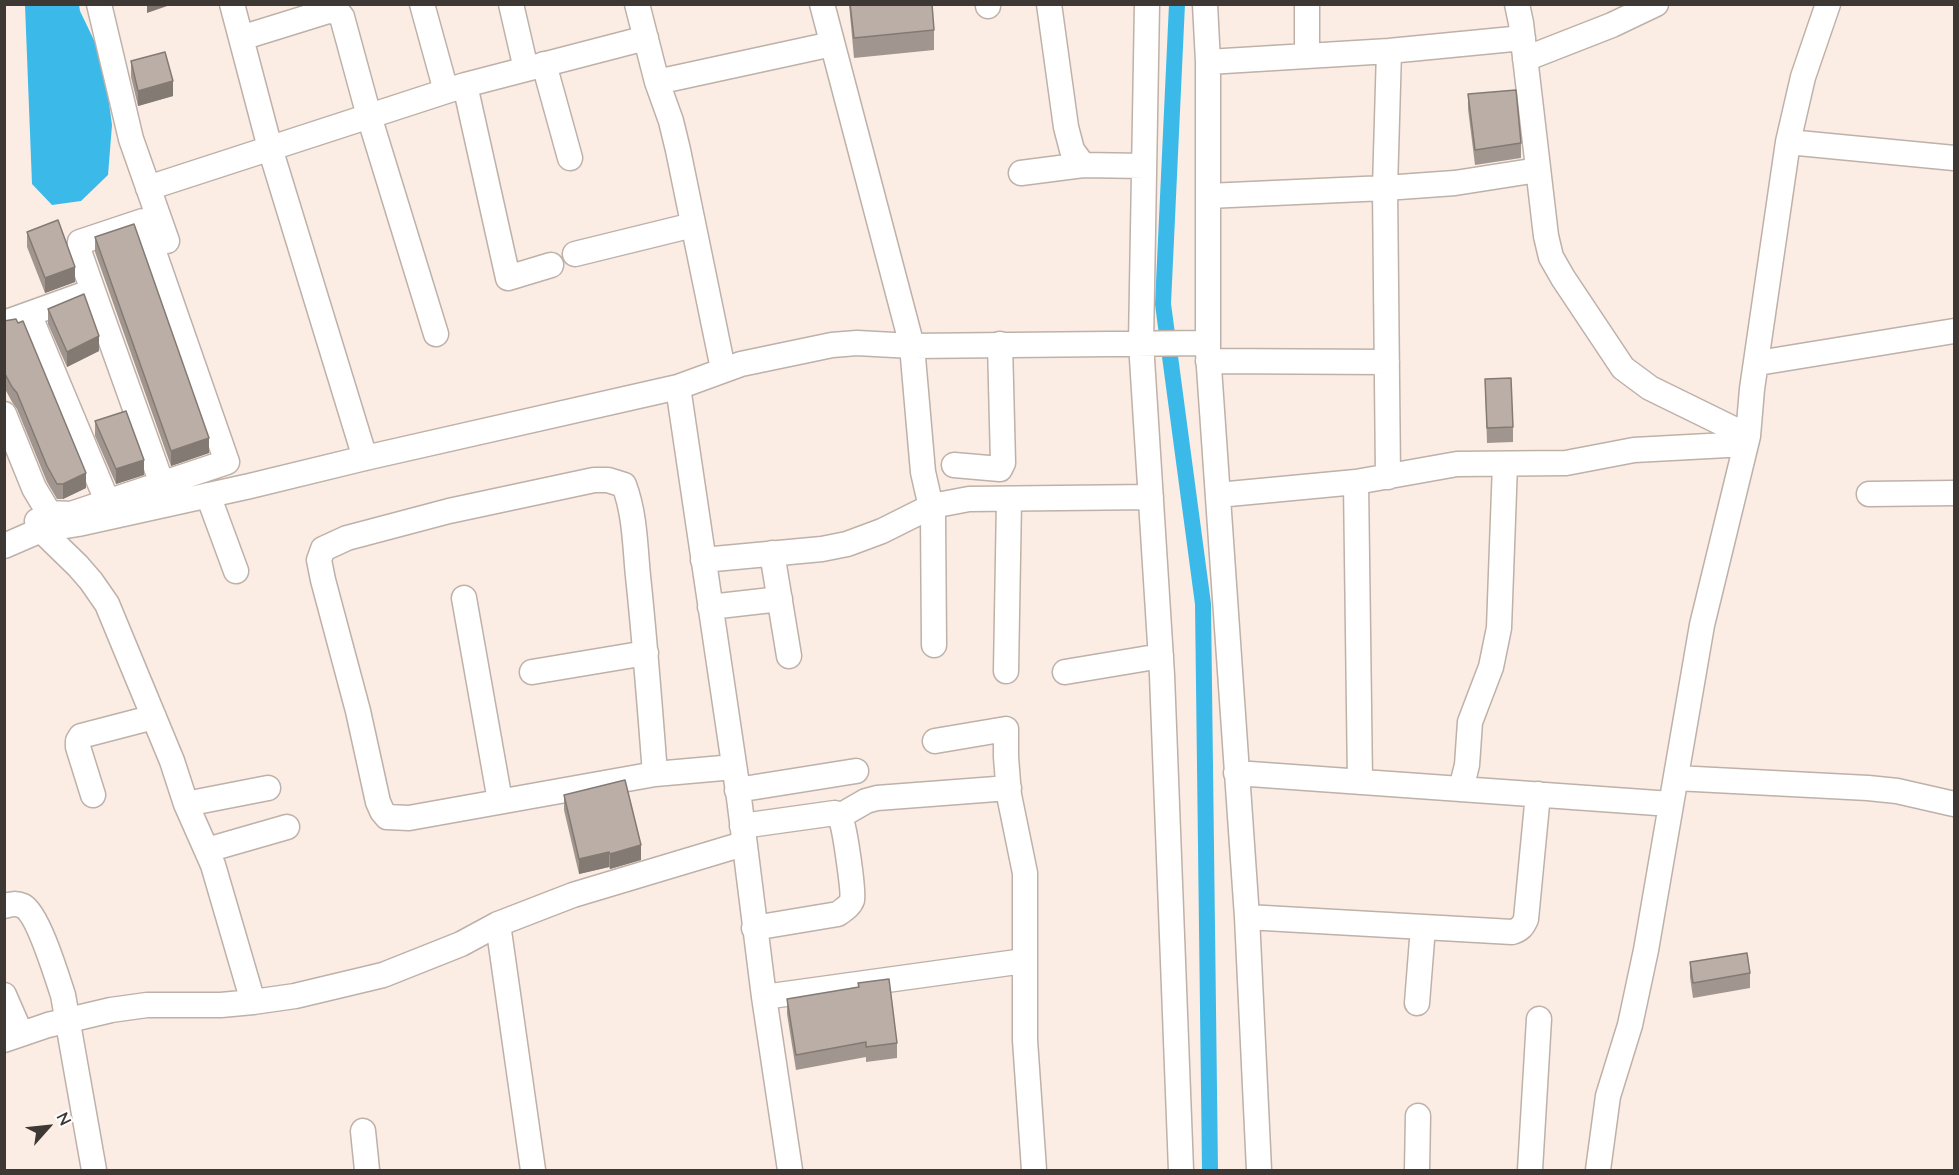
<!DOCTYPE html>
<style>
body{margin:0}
#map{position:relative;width:1959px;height:1175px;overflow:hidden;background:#fbede4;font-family:Lato,sans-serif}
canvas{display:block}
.frame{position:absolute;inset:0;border:6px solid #3e3835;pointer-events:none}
.north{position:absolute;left:18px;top:1097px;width:60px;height:60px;-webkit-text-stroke:4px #fdfdfd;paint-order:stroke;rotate:63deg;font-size:16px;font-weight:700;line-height:24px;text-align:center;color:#3e3835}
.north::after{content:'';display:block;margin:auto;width:21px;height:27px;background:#3e3835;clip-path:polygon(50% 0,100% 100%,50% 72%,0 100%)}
</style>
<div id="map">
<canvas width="1959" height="1175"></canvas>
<div class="frame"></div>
<div class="north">N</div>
</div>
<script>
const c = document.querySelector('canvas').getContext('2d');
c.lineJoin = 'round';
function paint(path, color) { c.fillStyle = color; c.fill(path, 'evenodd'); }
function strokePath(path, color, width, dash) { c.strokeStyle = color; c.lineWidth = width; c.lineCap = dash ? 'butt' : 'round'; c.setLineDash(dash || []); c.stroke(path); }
const water = new Path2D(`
 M25,5H79L80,11L103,59L112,125L108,175L81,201L52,205L32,184Z`);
const canal = new Path2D(`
 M1177,4L1163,304L1203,604L1210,1170`);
const minor = new Path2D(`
 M99,4L131,139L167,241
 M232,4L241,38L328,11L338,12L342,17L369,116L436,334
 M422,4L446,91
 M511,4L526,69
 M637,4L657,82L671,121L678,150L723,369
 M822,4L912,346L923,472L933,516L934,645
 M988,4V6
 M1049,4L1066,127L1072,150L1083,165L1144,166
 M1147,4L1141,343L1162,675L1181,1170
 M1205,4L1208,62V353L1247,917L1259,1170
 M1517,4L1521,23L1546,236L1551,257L1563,278L1623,368L1650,388L1748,436
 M241,38L270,148L365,458
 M1307,56V4
 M1525,59L1612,25L1656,4
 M1208,62L1389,51L1523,38
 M544,64L570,158
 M657,82L832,44
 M1788,142L1954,158
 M1021,173L1083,165
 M148,188L465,85
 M1208,196L1385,188L1455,183L1538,170
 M575,254L693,225
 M551,265L508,278L465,85L646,38
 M93,291L162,484
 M29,314L108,503
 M4,323L93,291L79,251L80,242L143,221L227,462L71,514L49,513L34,488L4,414
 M1208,361L1387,362
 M1758,363L1954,331
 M678,387L739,798L764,997L790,1170
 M954,465L1000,469L1003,463L1000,344
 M1388,477L1385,188L1389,51
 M1869,494L1954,493
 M208,495L236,571
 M1218,495L1356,482
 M37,521L41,530L78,566L91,581L107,604L172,761L186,804L213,865L253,1002
 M4,546L41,530L78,524L250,486L365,458L678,387L741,364L832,345L857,343L912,346L1208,343
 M772,553L789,656
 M703,560L822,549L847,544L882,531L932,506L969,499L1151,497
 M464,598L500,801
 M710,607L780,599
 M1006,671L1009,500
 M532,672L646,653
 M1065,672L1161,656
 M935,741L1006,729V757L1009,795L1025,873V1040L1034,1170
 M1236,773L1671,804
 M655,774C650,708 645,642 638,576C635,546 635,514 624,485L608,480H594L449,511L347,538L323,549L319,560L323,580L358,711L378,802L382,811L387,817L409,818L655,774L734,767
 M1676,778L1868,788L1897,791L1954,804
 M1360,782L1356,482L1457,464L1566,463L1634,450L1746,444
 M1461,789L1467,765L1470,722L1491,667L1499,628L1505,464
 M737,790L856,771
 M93,795L78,747V741L81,736L154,717
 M186,804L268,788
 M840,816L866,801L877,798L1009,788
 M742,826L835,813C839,816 839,815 841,820C845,829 854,892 852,900C850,906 843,910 838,914L754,928
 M207,850L287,827
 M4,906C11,904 16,903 23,906C38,914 57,977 63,995L94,1170
 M1247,917L1512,932C1520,930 1523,926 1526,919L1538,794
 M498,924L533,1170
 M4,995L21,1034
 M764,997L1024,961
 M1417,1003L1423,927
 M4,1040L48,1025L111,1010L147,1005H221L253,1002L295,996L383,975L461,944L498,924L573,895L743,844
 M363,1131L367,1170
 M1417,1170L1418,1116
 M1530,1170L1539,1019
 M1598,1170L1608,1096L1630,1025L1646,950L1702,625L1748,436L1752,389L1788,142L1803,77L1828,4`);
const wall = new Path2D(`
 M849,4H932L934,30V50L854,58Z
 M131,61L173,96L138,106L131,77Z
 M1468,94L1521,143V158L1475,165L1468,109Z
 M27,232L75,282L45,293L27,247Z
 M95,237L209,453L171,466L95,252Z
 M48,309L99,351L67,367L48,324Z
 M4,321L86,488L63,499H57L47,482L17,409L12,402L4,387Z
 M1485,379L1513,427V442L1487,443Z
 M95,421L144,475L116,484L95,436Z
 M564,795L641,860L610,869L609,867L579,874L564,810Z
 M1690,962L1750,973V988L1693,998L1690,977Z
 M787,999L897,1043V1058L866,1062V1057L796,1070L787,1014Z`);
const shadedWall = new Path2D(`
 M147,4H173L147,13Z
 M173,81V96L138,106V91Z
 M75,267V282L45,293V278Z
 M99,336V351L67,367V352Z
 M209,438V453L171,466V451Z
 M144,460V475L116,484V469Z
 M86,473V488L63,499V484Z
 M641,845V860L610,869V854Z
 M609,852V867L579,874V859Z`);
const building = new Path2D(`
 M850,4H932L934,30L854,38Z
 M165,52L173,81L138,91L131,61Z
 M1516,90L1521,143L1475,150L1468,94Z
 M58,220L75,267L45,278L27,232Z
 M134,224L209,438L171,451L95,237Z
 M84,294L99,336L67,352L48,309Z
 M16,319L18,323L23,321L86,473L63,484H57L47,466L17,393L12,387L4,372V321Z
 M1511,378L1513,427L1487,428L1485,379Z
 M126,411L144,460L116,469L95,421Z
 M625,780L641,845L610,854L609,852L579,859L564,795Z
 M1747,953L1750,973L1693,983L1690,962Z
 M889,979L897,1043L866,1047V1042L796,1055L787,999L859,987L858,983Z`);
paint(water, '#3bbae9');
strokePath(canal, '#3bbae9', 16);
strokePath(minor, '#beb1a9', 27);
strokePath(minor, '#fff', 24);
paint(wall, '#a1968f');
paint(shadedWall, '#837a74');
paint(building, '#bbaea6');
strokePath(building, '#837a74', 1.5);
</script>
